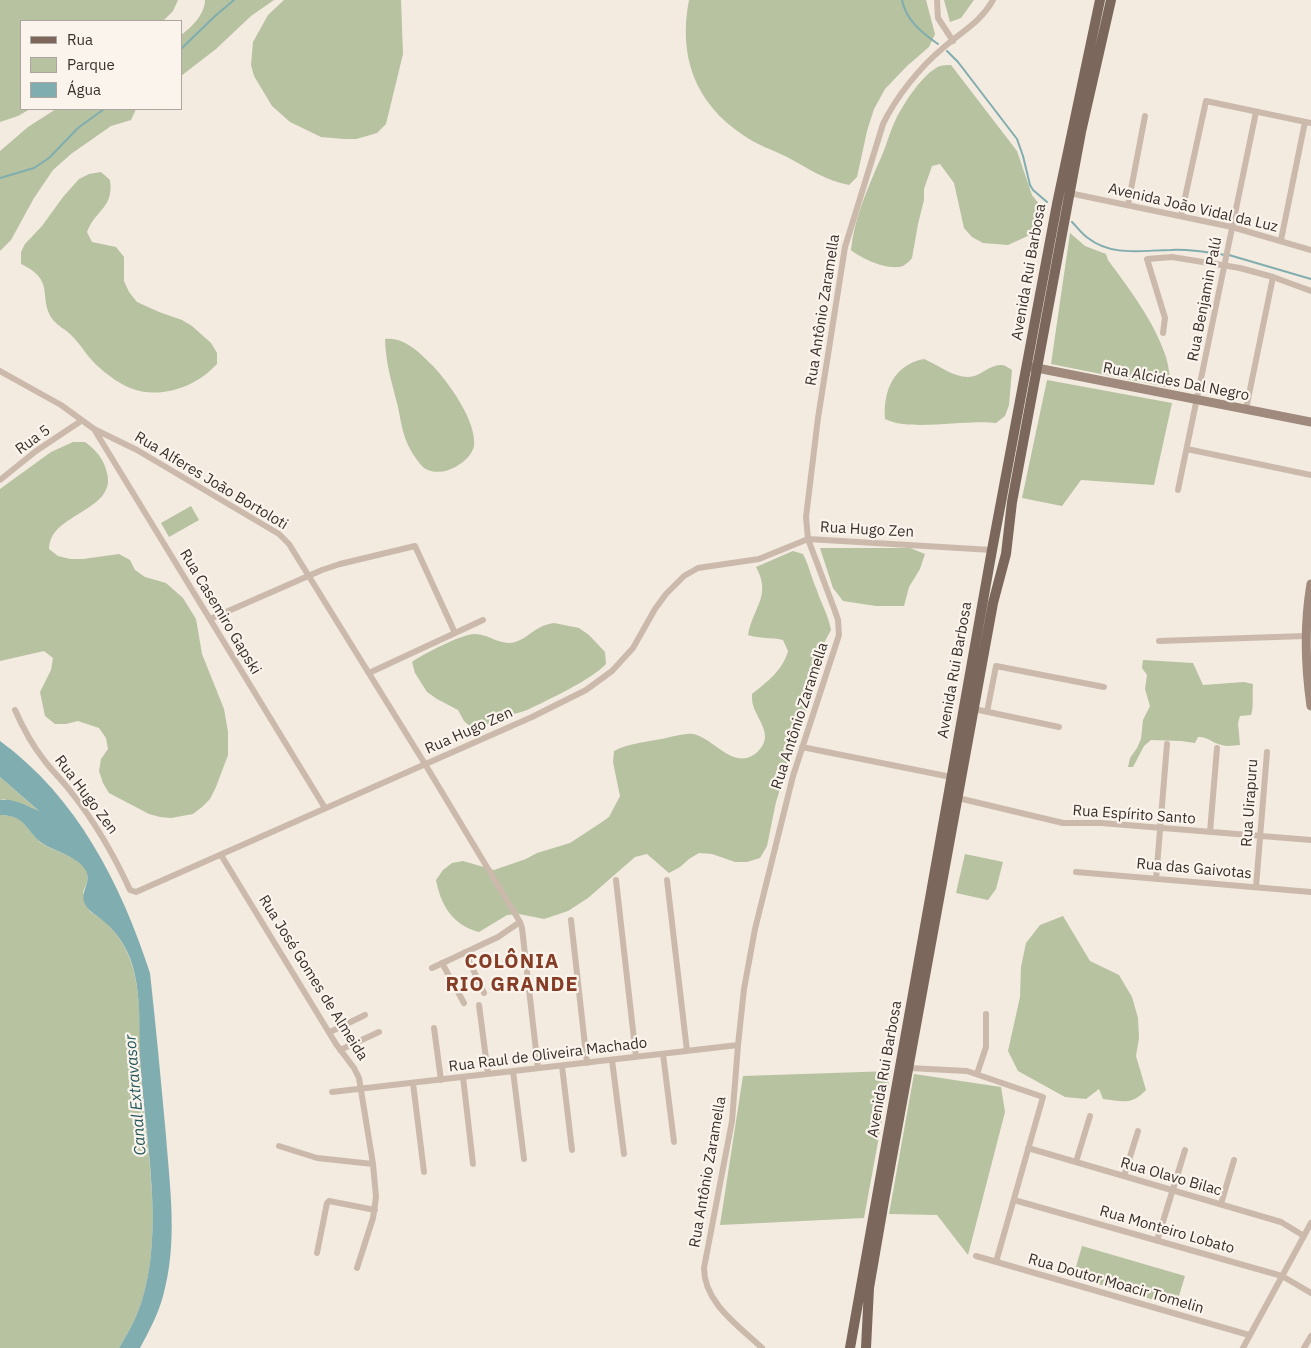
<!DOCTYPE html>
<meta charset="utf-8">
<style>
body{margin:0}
#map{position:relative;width:1311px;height:1348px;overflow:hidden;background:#f3eae0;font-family:"IBM Plex Sans",sans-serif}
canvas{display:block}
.legend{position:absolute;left:20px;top:20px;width:162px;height:90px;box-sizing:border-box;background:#faf4ed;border:1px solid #ada59f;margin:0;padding:6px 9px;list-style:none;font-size:15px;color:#392f2b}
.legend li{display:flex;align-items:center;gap:10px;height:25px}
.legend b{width:25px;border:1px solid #ada59f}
</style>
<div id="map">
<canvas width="1311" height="1348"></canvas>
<ul class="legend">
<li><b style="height:6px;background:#7b675c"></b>Rua</li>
<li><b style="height:14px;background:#b6c2a0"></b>Parque</li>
<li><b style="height:14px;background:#80adaf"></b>Água</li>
</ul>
</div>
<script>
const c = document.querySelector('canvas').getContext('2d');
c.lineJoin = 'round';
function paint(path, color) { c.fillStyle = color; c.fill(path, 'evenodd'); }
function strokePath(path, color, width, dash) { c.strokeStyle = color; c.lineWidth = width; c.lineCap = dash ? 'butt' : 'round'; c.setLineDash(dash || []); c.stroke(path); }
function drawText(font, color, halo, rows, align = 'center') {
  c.font = font + ' "IBM Plex Sans",sans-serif'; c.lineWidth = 4.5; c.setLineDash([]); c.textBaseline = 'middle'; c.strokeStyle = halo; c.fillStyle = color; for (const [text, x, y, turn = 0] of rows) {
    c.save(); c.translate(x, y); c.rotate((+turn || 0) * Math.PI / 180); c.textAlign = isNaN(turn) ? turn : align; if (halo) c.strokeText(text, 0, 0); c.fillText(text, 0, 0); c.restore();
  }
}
const green = new Path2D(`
 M0,0H178L173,11L163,21H21V109H30L18,116L0,122Z
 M205,0H274L251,16L216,49L181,76V35C192,27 205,14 205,0Z
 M284,0H401L403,54L386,124L377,133L367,136L356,139H344L321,137L290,122L272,106L254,76L251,65L253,42L268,15Z
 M689,0H926L935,34L929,47L907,66L885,89L874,109L867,131L857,177L849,185C826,181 808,168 787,157C773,150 757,145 743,135C695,103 678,56 689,0Z
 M944,0H974L961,18L950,22Z
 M951,65L1017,151L1032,195L1039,204L1041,213L1032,234L1008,245L983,243L972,237L964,228L954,183L940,164L932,166L924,189V200L918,224L912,258C910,261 906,264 903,266C888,271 862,259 851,250C854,219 867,190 879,162C886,148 889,133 896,119C904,103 923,73 940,66C943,65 948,65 951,65Z
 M56,109H136L131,120L111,126L71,154L53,170L34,198L11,240L0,251V151L28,127Z
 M101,172L110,180C114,208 96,209 87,232L92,242L116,247L124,257V281L129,292L137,302L159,312L182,320L192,326L211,343L217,353V364C196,387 160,400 130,388C120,384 109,376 101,369C88,359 82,345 70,334C65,329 58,326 53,320C37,297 57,281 21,264V252L25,244L42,226L63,197L79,179L89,174Z
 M1070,233L1085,246L1106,254L1108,260C1130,290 1154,321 1166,357C1169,367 1170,378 1171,388L1051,364Z
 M385,339C404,336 421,354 433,366C449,383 477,422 474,446C472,455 464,462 457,466C449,471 437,474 428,470C422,468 418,461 415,457C402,438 402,424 397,403C391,379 386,365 385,339Z
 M924,359C938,365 953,377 968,377C981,377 989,364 1002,365C1005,365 1010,369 1012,370L1009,405L1005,416L996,423C967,419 910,432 885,419C883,390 894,365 924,359Z
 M1047,380L1172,403L1154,485L1081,480L1062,506L1022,498Z
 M73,442H85C96,450 104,459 107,473C116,506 64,513 52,537C50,540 49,545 49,549L58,556L70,559H83L119,554L130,560L135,570L145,577L166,583L183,598L196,619L202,654L224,709L228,732V755L216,787L210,799L202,807L193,814L171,818L160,817L149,814L109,793L103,783L99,771L101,759L108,749L106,738L99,728L78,721L66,724H55L45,716L40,692L51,670L53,658L44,651L0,661V489L51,452Z
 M191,506L199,520L169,537L161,523Z
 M820,548H910L925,554L920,569L909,587L904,606H876L843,601L833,588Z
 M793,551L803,554C809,565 811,577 816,588C821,603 828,614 831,630L825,641L811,699L801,721L776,802L767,846L760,858L747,862H735L712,854L699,853L689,859L680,867L669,873L647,854L635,857L588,898L568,911L544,919L519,914L507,915L479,932C452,925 441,905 436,880L443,870L452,863L463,861L494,870L526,859L537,853L570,843L599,824L609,817L620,796L613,762L614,751C631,742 651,742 670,737C677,736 685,733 693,734C714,738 732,770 755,754C760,750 764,745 765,738C766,727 756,716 753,705C752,702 752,698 752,694C767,682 783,670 788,651L783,640C771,637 760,639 748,635C753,607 772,596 756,567Z
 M554,623L579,628L589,635L605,652L606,664C591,680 548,700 527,710C519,713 512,714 504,716C492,721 486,727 472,728L464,721L458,710L437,699L427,692L415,673L412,662C421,655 464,633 475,634C487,634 497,643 509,643C521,643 529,633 539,628C544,625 549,624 554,623Z
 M1143,660L1193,663L1203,685L1244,682L1253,684C1252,695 1254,706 1251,715L1240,716L1238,723L1240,745C1234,745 1227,747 1222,745C1212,743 1207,736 1198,737L1195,743L1181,741L1151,740L1144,746L1133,767H1128L1130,758L1137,748L1141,739L1143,720L1150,706L1145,689L1147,675L1142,668Z
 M0,777L41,813L4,799L0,800Z
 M0,815C7,815 13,816 19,819C27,825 32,835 40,842C53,852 77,855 86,870C90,878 86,885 83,892C85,898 86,906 89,910C92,914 98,916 102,919C114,930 124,943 130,959C143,996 139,1036 141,1075C146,1146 164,1231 142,1300C137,1317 128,1333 119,1348H0Z
 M965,854L1003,862L996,889L988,900L956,893Z
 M1063,916L1090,961L1119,975L1132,997L1138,1018L1139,1038L1136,1056L1146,1090C1131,1106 1123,1101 1103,1099L1099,1089L1086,1099L1065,1097L1018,1071L1008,1051L1020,997L1021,967L1026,943L1040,925Z
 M891,1071L864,1218L720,1225L743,1076Z
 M914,1074L1001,1087L1005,1112L968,1255L937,1215L889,1214Z
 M1082,1246L1185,1276L1176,1306L1073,1277Z`);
const water = new Path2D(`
 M0,741C77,797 121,884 150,973C156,1027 161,1082 166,1136C170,1189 178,1243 163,1296C158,1315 149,1331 140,1348H119C128,1333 137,1317 142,1300C164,1231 146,1142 141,1071C138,1033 143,994 130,958C124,943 114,929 101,919C95,914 88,911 85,904C79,892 92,883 86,871C78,856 55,852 42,843C32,837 28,825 18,819C12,816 7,815 0,815V800C15,798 26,806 39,811L0,777Z`);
const stream = new Path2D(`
 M902,0C906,20 922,33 938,44
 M181,49L215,16L234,0
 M947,51L958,62L1017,139L1023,156L1030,185L1033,190L1047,202
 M0,178L34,168L49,158L78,128L104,109
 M1072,222C1077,227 1082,234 1088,238C1112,257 1143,250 1171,250C1189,249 1207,252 1225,255
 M1229,255L1311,279`);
const street = new Path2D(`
 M937,0L938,18L953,41
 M1069,193L1232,227L1311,250
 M1128,205L1145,116
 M1181,216L1206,101L1311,123
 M1281,240L1305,122
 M1163,333L1165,318L1147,259L1172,257L1240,268L1273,277L1311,291
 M0,371L61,405L94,429L137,450L279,534L289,544L425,764L520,922L522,928L538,1068
 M1246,409L1273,277
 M94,429L325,808
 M1187,449L1311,475
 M0,480L36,451L81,421
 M1178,490L1256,112
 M210,619L322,570L340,564L415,546L455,633
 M1159,641L1305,636
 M369,673L483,620
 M974,709L1059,727
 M15,710C23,728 32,745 44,760C52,771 63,781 71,792C95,822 114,855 130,890L136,892L532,717L586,690L612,671L633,648L655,609L666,594L684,576L698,568L759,559L808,539L992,550
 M987,712L996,666L1104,687
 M802,747L951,777
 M958,798L1063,823H1101L1311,840
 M1210,832L1217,748
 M221,855L336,1044L354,1068L359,1078L373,1164L376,1197L373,1218L357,1268
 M1076,872L1311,892
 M1156,879L1167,744
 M616,880L636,1057
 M667,880L687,1051
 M1256,887L1267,752
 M571,920L587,1063
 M465,952L484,993
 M442,963L464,1003
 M432,968L498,937L520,922
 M479,1005L488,1074
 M434,1028L441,1080
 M330,1032L365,1015
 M340,1050L379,1032
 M663,1054L674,1142
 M612,1060L624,1154
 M562,1066L572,1150
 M909,1068L967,1071L1043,1097L996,1262
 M513,1071L524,1159
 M977,1074L986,1047V1014
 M463,1077L473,1164
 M413,1083L424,1172
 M332,1092L738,1045
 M279,1146L317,1158L373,1164
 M1028,1148L1281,1222L1304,1236
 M1076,1162L1090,1116
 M1124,1176L1138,1131
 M1014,1200L1282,1276L1311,1293
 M1221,1204L1234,1160
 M1157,1241L1185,1150
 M317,1253L327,1203L329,1201L375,1210
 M976,1256L1249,1335
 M762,1348C739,1326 704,1303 704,1268L732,1121L738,1045L744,989L755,929L793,776L839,635L838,620L835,611L808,539L806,517L818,418L845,247L883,124C896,97 920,67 943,48C962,31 980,23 993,0
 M1243,1348L1311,1223
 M1304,1348L1311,1336`);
const secondary = new Path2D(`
 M1032,367L1311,422
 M1311,584C1304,625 1305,664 1311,706`);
const primary = new Path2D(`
 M850,1348L992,550L1057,204L1100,0
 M866,1348L869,1288L884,1201L993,603L1006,554L1012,502L1081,132L1111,0`);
const streetNames = [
 ["Avenida João Vidal da Luz",1193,208,13],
 ["Avenida Rui Barbosa",1029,272,-80],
 ["Rua Benjamin Palú",1205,299,-79],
 ["Rua Antônio Zaramella",823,310,-81],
 ["Rua Alcides Dal Negro",1176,382,11],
 ["Rua 5",33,440,-36],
 ["Rua Alferes João Bortoloti",211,481,31],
 ["Rua Hugo Zen",867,530,3],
 ["Rua Casemiro Gapski",220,612,59],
 ["Avenida Rui Barbosa",955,670,-80],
 ["Rua Antônio Zaramella",800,716,-72],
 ["Rua Hugo Zen",469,731,-24],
 ["Rua Hugo Zen",86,795,53],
 ["Rua Uirapuru",1250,803,-86],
 ["Rua Espírito Santo",1134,815,4],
 ["Rua das Gaivotas",1194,869,5],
 ["Rua José Gomes de Almeida",313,978,58],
 ["Rua Raul de Oliveira Machado",548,1055,-7],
 ["Avenida Rui Barbosa",885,1069,-80],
 ["Rua Antônio Zaramella",708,1172,-80],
 ["Rua Olavo Bilac",1171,1177,16],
 ["Rua Monteiro Lobato",1167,1230,16],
 ["Rua Doutor Moacir Tomelin",1116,1284,16]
];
const waterNames = [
 ["Canal Extravasor",136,1095,-95]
];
const districtNames = [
 ["COLÔNIA",512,962],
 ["RIO GRANDE",512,985]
];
paint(green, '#b6c2a0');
paint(water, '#80adaf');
strokePath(stream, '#80adaf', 2);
strokePath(street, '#cbbaac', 6);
strokePath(secondary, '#9f8a7d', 9);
strokePath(primary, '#7b675c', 10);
drawText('15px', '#392f2b', '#faf4ed', streetNames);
drawText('italic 16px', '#21565a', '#faf4ed', waterNames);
c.letterSpacing = '1px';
drawText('bold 20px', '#863d26', '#faf4ed', districtNames);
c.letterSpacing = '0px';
</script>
